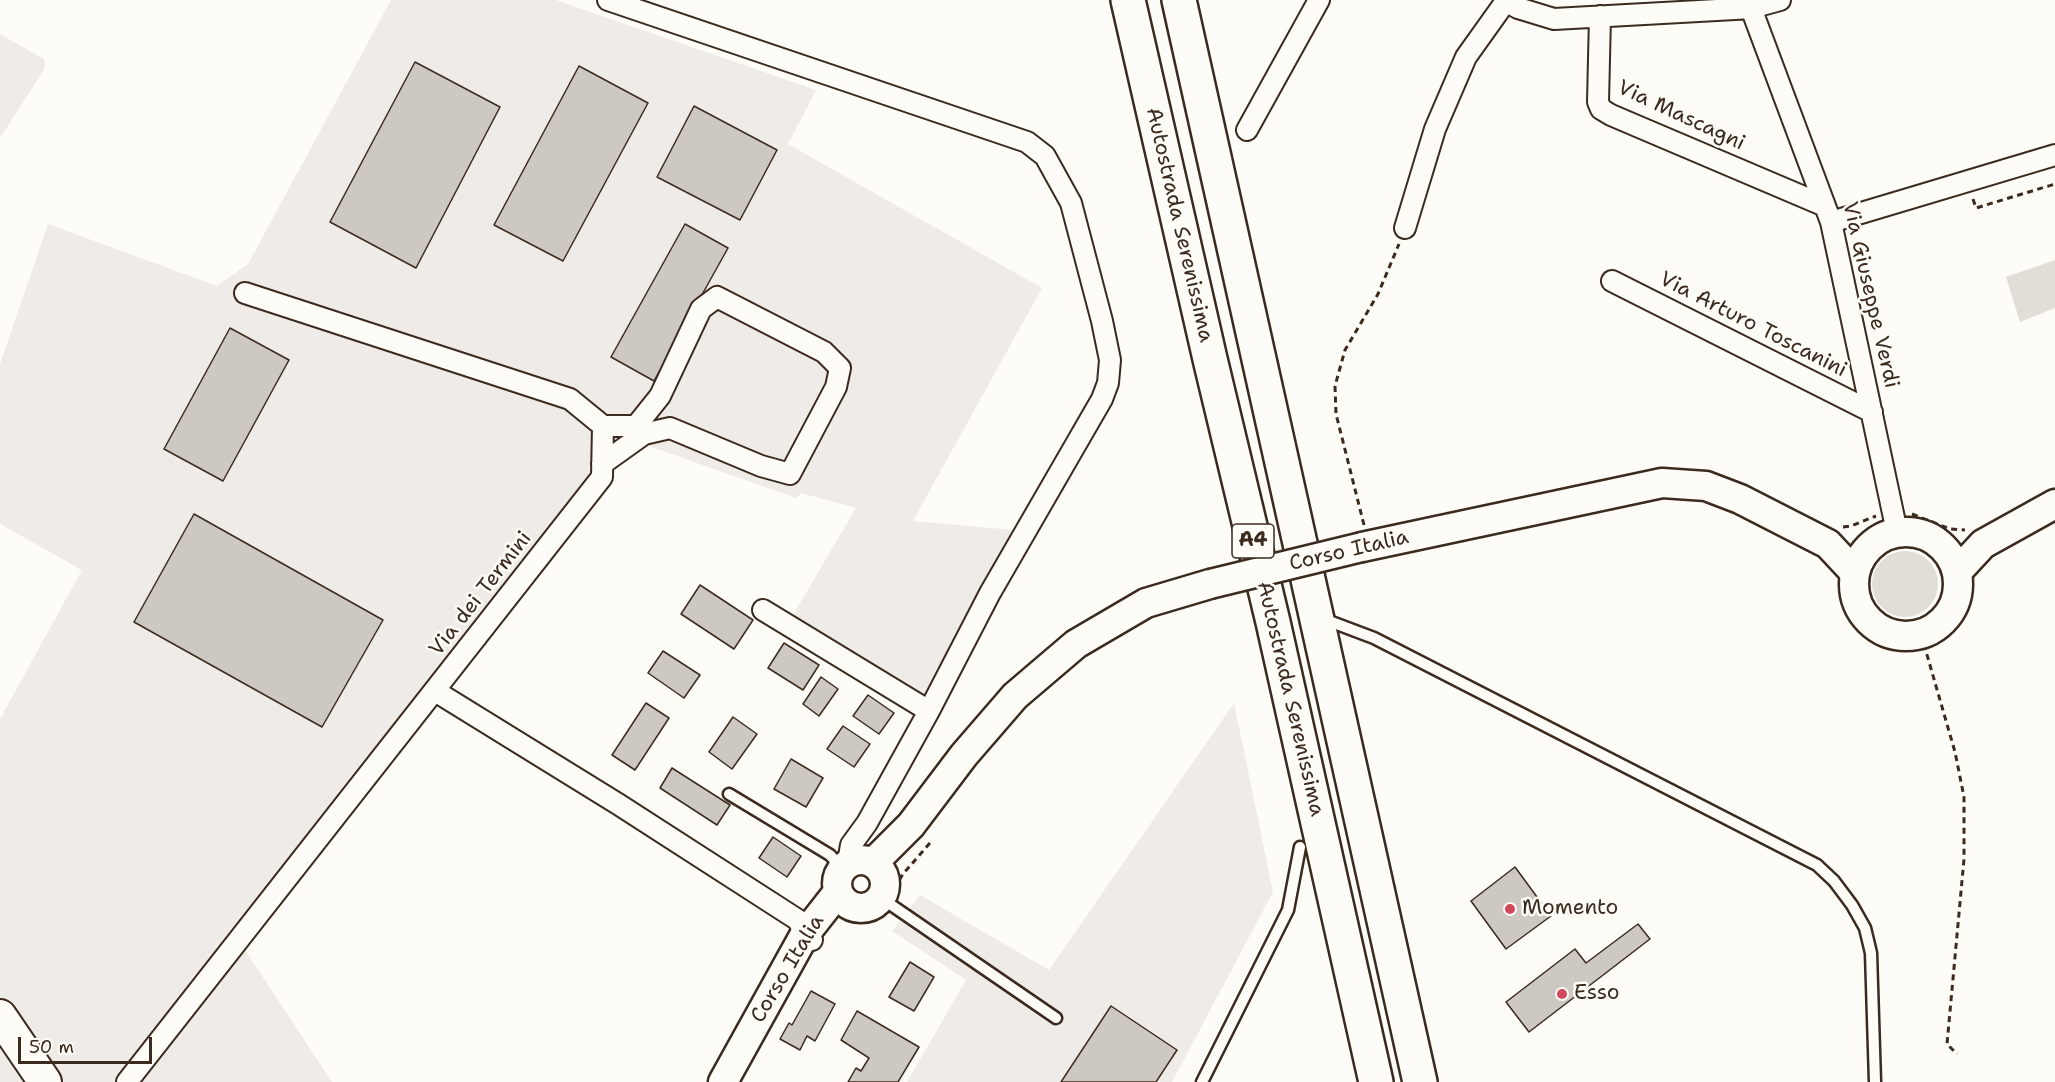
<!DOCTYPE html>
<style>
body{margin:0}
#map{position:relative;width:2055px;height:1082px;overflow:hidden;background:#fdfcf7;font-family:"Shantell Sans",sans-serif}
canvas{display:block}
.scale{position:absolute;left:18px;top:1037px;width:134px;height:27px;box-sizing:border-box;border:3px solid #3b2a1e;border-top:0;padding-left:8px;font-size:18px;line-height:21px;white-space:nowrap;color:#3b2a1e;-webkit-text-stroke:4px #fdfcf7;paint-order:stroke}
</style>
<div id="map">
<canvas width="2055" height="1082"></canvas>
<div class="scale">50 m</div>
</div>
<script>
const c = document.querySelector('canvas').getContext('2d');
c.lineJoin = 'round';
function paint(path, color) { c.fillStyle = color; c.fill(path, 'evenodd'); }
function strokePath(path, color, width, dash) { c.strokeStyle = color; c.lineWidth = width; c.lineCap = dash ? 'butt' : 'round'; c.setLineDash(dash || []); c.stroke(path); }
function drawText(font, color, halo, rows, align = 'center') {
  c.font = font + ' "Shantell Sans",sans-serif'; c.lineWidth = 5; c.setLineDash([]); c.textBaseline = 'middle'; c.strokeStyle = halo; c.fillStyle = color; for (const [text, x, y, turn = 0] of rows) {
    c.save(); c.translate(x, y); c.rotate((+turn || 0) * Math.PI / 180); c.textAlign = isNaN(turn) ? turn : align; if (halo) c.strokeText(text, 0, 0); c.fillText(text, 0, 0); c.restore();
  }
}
const built = new Path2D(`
 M391,0H556L816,90L788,144L1042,288L913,521L1014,530L926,703L790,620L856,508L801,493L796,498L646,445L595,474L119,1082H51L0,1007V719L82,570L0,524V364L48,224L217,286L248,264Z
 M0,34L44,59L45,68L0,138Z
 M1234,703L1273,892L1172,1082H907L966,980L892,931L920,895L1049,970Z
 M243,947L332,1082H134Z
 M0,1028L37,1082H0Z`);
const green = new Path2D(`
 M2055,260V308L2020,322L2006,277Z
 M1872 584a33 33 0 1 1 66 0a33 33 0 1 1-66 0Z`);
const building = new Path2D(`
 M415,62L500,107L416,268L330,222Z
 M579,66L648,103L563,261L494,225Z
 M694,106L777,150L740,220L657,177Z
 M685,224L728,248L654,381L611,357Z
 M230,328L289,360L223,481L164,449Z
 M194,514L383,620L322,727L134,622Z
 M700,585L753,620L734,649L681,614Z
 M784,643L819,665L803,690L768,668Z
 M663,651L700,675L684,698L648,673Z
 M821,677L838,689L819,716L803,704Z
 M868,695L894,713L879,734L853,716Z
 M646,703L669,718L635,770L612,755Z
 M733,717L757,734L732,769L709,752Z
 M843,726L870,744L854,767L827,749Z
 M791,759L823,778L806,807L774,789Z
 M672,768L730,805L717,825L660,788Z
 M773,837L801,856L787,877L759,858Z
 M1515,867L1551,916L1506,949L1471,901Z
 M1638,924L1650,939L1529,1032L1506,1002L1575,949L1586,963Z
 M910,962L934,977L914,1011L889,997Z
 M811,991L835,1004L815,1041L807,1036L800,1050L780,1039L789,1023L792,1025Z
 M1111,1006L1177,1050L1156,1082H1061Z
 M857,1011L919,1047L898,1082H848L856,1068L861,1071L869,1058L841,1040Z`);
const path = new Path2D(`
 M1973,199L1976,208L2055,184
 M1912,514L1950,529L1965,530
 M1364,525L1336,414L1335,386L1345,350L1378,294L1399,244
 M1843,527L1851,526L1876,516
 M1921,634L1955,752L1964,797V859L1947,1044L1957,1054
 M894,889L903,874L930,843`);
const lane = new Path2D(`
 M1321,618L1374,638L1817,865L1834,881L1852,905L1865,928L1871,953L1875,1082
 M729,794L830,855L842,868
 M881,898L1056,1018
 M1202,1082L1288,910L1300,847`);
const street = new Path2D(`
 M608,0L1027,142L1045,156L1071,203L1102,321L1110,360L1108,383L1102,399L990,593L929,711L867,823L851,845L848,863
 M1750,0L1751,8L1831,222L1897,532
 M1600,16L1598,102L1601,109L1611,115L1825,206
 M1247,130L1319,0
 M1831,222L2055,155
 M1405,228L1435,129L1466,57L1506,1L1518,8L1554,19L1735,9L1751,8L1780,0
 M1612,281L1872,412
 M602,464L644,434L670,428L761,466L790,474L836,387L840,368L824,352L717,297L701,309L660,396L636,426H603
 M763,610L929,711
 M435,691L618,804L798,920L805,934L812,940
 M127,1082L602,477L603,426L570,399L245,293`);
const secondary = new Path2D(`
 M1854 584a52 52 0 1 1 104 0a52 52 0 1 1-104 0Z
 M1362,547L1662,483L1706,486L1740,499L1828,544L1855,573
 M1957,572L1983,544L2055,504
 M837 884a24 24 0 1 1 48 0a24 24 0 1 1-48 0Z
 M873,863L911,825L964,755L1015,696L1076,644L1146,603L1210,584
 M723,1082L805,934L838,892`);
const primary = new Path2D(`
 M0,1016L45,1082`);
const highway = new Path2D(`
 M1128,0L1210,359L1273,622L1376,1082
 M1179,0L1420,1082`);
const secondaryBridge = new Path2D(`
 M1210,584L1362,547`);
const markers = [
 [1510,909,6,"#d1495b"],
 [1562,994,6,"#d1495b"]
];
const shields = [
 [1253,541,42]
];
const shieldNames = [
 ["A4",1253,541]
];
const streetNames = [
 ["Via Mascagni",1681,116,25],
 ["Autostrada Serenissima",1179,225,77],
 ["Via Giuseppe Verdi",1870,295,77],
 ["Via Arturo Toscanini",1753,325,27],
 ["Corso Italia",1349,551,-13],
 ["Via dei Termini",481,594,-52],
 ["Autostrada Serenissima",1290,699,77],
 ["Corso Italia",788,969,-59]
];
const poiNames = [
 ["Momento",1522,909],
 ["Esso",1574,994]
];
paint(built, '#efece7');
paint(green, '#e1ded7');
paint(building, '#cdc8c2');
strokePath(building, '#3b2a1e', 1.5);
strokePath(lane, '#3b2a1e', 15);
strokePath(street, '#3b2a1e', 24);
strokePath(secondary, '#3b2a1e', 33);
strokePath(primary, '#3b2a1e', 36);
strokePath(highway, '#3b2a1e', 38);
strokePath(path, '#3b2a1e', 3, [6, 4.5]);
strokePath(lane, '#fdfcf7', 10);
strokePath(street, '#fdfcf7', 20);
strokePath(secondary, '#fdfcf7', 28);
strokePath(primary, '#fdfcf7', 32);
strokePath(highway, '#fdfcf7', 33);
strokePath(secondaryBridge, '#3b2a1e', 33, []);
strokePath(secondaryBridge, '#fdfcf7', 28);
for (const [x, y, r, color] of markers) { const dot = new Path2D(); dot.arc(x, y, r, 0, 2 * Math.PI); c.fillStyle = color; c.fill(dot); strokePath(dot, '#fdfcf7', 2); }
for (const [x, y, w] of shields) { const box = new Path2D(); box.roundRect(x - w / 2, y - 17, w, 34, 4.5); c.fillStyle = '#fdfcf7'; c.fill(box); strokePath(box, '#3b2a1e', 1.5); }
drawText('bold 20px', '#3b2a1e', null, shieldNames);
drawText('21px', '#3b2a1e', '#fdfcf7', streetNames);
drawText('21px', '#3b2a1e', '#fdfcf7', poiNames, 'left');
</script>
